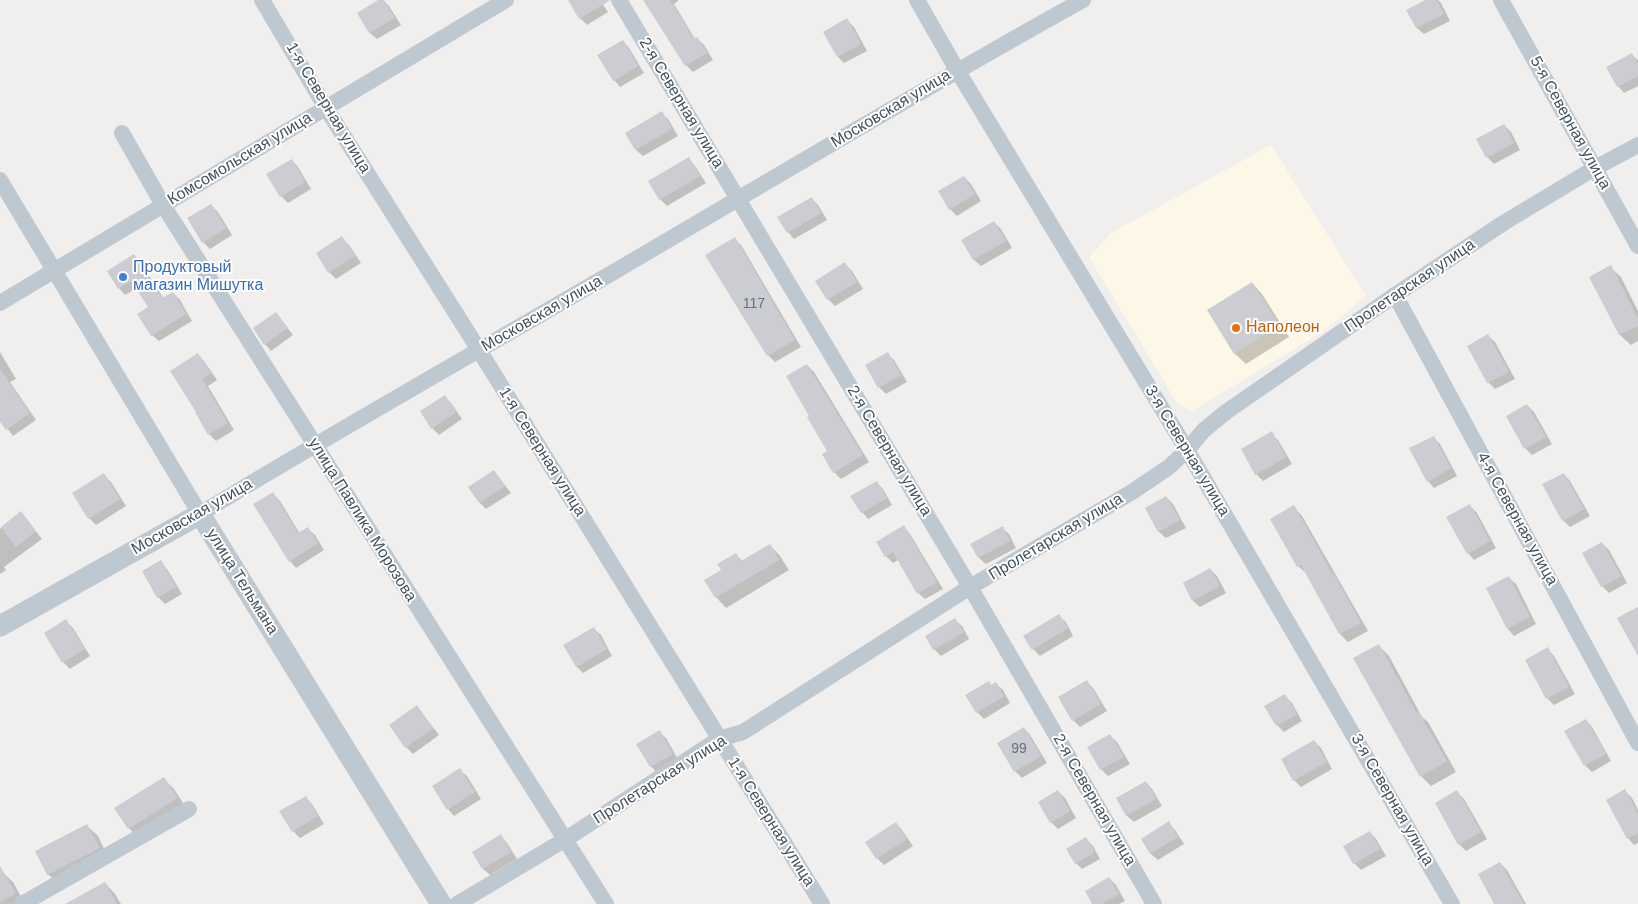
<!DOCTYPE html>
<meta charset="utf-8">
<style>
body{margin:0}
canvas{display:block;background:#f1eeee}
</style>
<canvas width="1638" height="904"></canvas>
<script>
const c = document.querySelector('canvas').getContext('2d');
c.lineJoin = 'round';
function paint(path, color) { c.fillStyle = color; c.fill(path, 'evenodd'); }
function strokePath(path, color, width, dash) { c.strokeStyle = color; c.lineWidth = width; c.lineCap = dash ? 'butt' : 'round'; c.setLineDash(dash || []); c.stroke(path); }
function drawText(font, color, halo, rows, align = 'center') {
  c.font = font + ' Arial,sans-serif'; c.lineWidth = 4; c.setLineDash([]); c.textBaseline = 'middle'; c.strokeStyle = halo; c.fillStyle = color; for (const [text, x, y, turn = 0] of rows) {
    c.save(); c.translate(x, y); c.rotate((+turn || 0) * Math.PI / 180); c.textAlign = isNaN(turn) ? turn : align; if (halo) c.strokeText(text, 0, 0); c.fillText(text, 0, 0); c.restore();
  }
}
const commercial = new Path2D(`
 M1271,145L1366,296L1324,331L1192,411L1177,403L1089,257L1111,233Z`);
const shadow = new Path2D(`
 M381,0H383L389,6L401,25L377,39L370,33Z
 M569,0H600L608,12L587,25L580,18Z
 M645,0H678V1L674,4L695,39L697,38L704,45L713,60L693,72L686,65Z
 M1428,0H1438L1441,3L1450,21L1424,34L1417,28L1408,10Z
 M847,20L854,27L867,51L844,63L838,57Z
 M623,41L629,48L644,73L620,87L614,80Z
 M1632,55L1638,60V86L1624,93L1618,86Z
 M661,113L668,119L678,136L643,156L636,150L627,133Z
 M1504,125L1511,132L1520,150L1494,164L1487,157Z
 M689,159L695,166L706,183L667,206L660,199L650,182Z
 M292,160L298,167L311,189L288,203L281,196Z
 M964,177L971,184L981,201L957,216L950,209Z
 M812,199L818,205L827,220L794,239L788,232Z
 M211,205L218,212L232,235L210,249L203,242Z
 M994,222L1001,229L1012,248L981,266L974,260L963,241Z
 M342,238L349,245L361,263L336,279L329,272L317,254Z
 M735,239L741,245L801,347L775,362L768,355Z
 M134,256L141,263L164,299L173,293L180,300L192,321L159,341L152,335L150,308L137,288L125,295L119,288Z
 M845,264L852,271L863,289L835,306L828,299Z
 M1610,267L1621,277L1638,311V341L1631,345L1620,335L1591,277Z
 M1252,283L1262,294L1289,337L1246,364L1235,354L1208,310Z
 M276,313L293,335L271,351L265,344Z
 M1488,336L1495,342L1515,379L1495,389L1488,382L1469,346Z
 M0,352L16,379L10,382L36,420L13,436L0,419Z
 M197,354L204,361L217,380L208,386L234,430L216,441L209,434Z
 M887,354L894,360L907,382L886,394L879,387L867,365Z
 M807,365L814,372L869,462L841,479L834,472L828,452L811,416Z
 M444,397L451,403L462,419L439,435L432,428Z
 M1527,405L1534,412L1552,444L1532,455L1525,448L1508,416Z
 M1271,433L1278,440L1292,464L1263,481L1256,474Z
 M1433,437L1440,444L1457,476L1434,488L1428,481Z
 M494,471L511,493L486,509L480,503L469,488Z
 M1564,474L1570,481L1590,516L1570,527L1563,520Z
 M104,475L111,482L126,506L96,525L89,518Z
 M876,482L883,489L892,505L868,519L862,512Z
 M273,494L280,501L300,534L308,529L315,535L324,550L296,568L290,561Z
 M1166,497L1173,504L1186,528L1166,538L1159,532L1146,508Z
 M1470,506L1477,513L1496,548L1474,560L1468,553Z
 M1294,507L1302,516L1368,631L1348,642L1340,634L1307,574L1298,566Z
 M21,513L42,539L4,567L6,570L0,574V529Z
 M904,527L910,534L943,589L925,599L918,593L898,560L893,563L886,556Z
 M1002,528L1009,534L1016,548L986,564L979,558L972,544Z
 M1602,543L1609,550L1627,583L1609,593L1602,586L1584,553Z
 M770,545L780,556L789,570L726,608L716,597L722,570L736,555L743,561Z
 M161,562L167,569L182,594L165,604L158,597Z
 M1210,569L1217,576L1226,593L1200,607L1193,601L1184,583Z
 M1509,578L1516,584L1536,624L1514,636L1508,629L1487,589Z
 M1059,616L1066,622L1073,636L1040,656L1033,649Z
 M955,620L962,626L969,639L941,656L934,649L927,636Z
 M66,621L73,628L90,656L70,669L63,662Z
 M594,629L601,635L612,656L583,673L576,666Z
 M1378,645L1389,656L1422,717L1428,722L1456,772L1431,786L1421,776Z
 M1548,649L1554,656L1575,694L1554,705L1547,698Z
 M1086,681L1093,688L1107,711L1080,727L1073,720Z
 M989,682L992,686L996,684L1003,690L1010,703L984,719L977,712Z
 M1285,696L1292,703L1302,721L1284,732L1277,725Z
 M417,707L439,735L413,754L406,747Z
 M1586,720L1592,727L1611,761L1592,772L1585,765Z
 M1024,728L1030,735L1047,763L1022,778L1015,771Z
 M659,732L666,738L679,761L657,773L651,766Z
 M1110,736L1117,742L1130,764L1108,776L1101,769L1089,748Z
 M1314,741L1321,748L1332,769L1301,787L1294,780Z
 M460,770L467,776L481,799L454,816L448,809Z
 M164,779L174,789L187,809L139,839L129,828Z
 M1146,782L1152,789L1162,806L1134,822L1127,816L1117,799Z
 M1058,791L1065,798L1076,818L1058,829L1051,822Z
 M1625,791L1632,798L1638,810V843L1634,845L1628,838Z
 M1457,792L1464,799L1487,839L1466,851L1459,844Z
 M305,797L312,804L324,824L300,838L293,831Z
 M896,823L902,830L913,846L884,865L877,858L867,842Z
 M1168,823L1175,830L1184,844L1158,860L1151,854L1142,839Z
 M87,826L98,836L109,859L59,885L48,874L37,852Z
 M1370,832L1376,839L1386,856L1361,870L1354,863L1345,846Z
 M501,836L507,843L517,859L490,875L483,869L473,852Z
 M1086,839L1093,846L1100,859L1082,869L1076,863Z
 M1500,863L1507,870L1526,904H1496Z
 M2,872L13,882L25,904H0V873Z
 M1109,878L1116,885L1125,901L1119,904H1094Z
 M105,883L115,894L121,904H69Z`);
const building = new Path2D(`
 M378,0H384L395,18L369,33L357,13Z
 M568,0H609V1L579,19Z
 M643,0H670L694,39L697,37L707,53L685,66Z
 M1425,0H1437L1444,14L1416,28L1406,10Z
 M847,18L861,44L837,57L823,32Z
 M623,40L638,66L613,81L597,55Z
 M1632,53L1638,64V76L1617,87L1606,67Z
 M662,111L672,129L635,150L625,133Z
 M1504,124L1514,143L1486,158L1476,139Z
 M689,157L700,176L659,200L648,181Z
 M292,159L305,182L280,197L266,174Z
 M964,176L975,194L949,210L938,191Z
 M812,197L821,213L787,233L777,217Z
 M211,204L226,228L202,243L187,218Z
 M994,221L1006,241L973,260L961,240Z
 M342,236L355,256L328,273L316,253Z
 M735,237L795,340L767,356L705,255Z
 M134,254L162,298L173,292L186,314L151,336L137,314L148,307L131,281L118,289L107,271Z
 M845,262L857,282L827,300L815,281Z
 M1611,265L1638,319V326L1619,335L1589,277Z
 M1252,282L1279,326L1234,354L1207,310Z
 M276,312L288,328L264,345L253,328Z
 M1488,334L1509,372L1487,383L1467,346Z
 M888,352L901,375L878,388L865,365Z
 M198,353L211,373L202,379L228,423L208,435L195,412H196L170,371Z
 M807,364L863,455L833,473L822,454L827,451L807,417L809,416L786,376Z
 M0,369L30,413L6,430L0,422Z
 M445,395L456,412L431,429L420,411Z
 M1527,404L1546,437L1524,449L1506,416Z
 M1272,431L1286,457L1255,475L1241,449Z
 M1434,436L1451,468L1427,482L1409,448Z
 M494,470L505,486L479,503L468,487Z
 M104,473L120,499L88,519L72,493Z
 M1564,473L1584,509L1562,521L1542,484Z
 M877,481L887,498L861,513L850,496Z
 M273,492L298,533L308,527L318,543L289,562L253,504Z
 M1166,496L1180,520L1158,532L1145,508Z
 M1470,504L1490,541L1467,554L1446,517Z
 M1294,505L1333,575L1334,574L1361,623L1339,634L1301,565L1297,567L1270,519Z
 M21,511L36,531L16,547L1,527Z
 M904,525L937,582L917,594L893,552L885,557L876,542Z
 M1003,526L1010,541L978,558L970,544Z
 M1602,542L1621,576L1601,587L1582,553Z
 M770,544L779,560L715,598L704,580L721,570L717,564L736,553L741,561Z
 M161,560L176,587L157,598L142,571Z
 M1210,568L1220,586L1192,601L1183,583Z
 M1509,576L1530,617L1507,629L1486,588Z
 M1638,607V656L1617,618Z
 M1059,614L1068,628L1032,650L1023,636Z
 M955,618L964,632L933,650L925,636Z
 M66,619L85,649L62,663L44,633Z
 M594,627L607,649L576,667L563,645Z
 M1379,644L1416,712L1418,711L1447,761L1420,777L1353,658Z
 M1548,647L1569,687L1546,699L1525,660Z
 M1087,680L1101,704L1072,721L1058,697Z
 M989,681L991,685L996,682L1004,696L976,713L965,695Z
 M1285,694L1297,714L1276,726L1264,706Z
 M417,705L433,728L405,748L389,725Z
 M1586,719L1606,754L1584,766L1564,731Z
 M1024,727L1041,756L1014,772L997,743Z
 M660,730L673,754L650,767L636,744Z
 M1110,734L1124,757L1100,770L1087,747Z
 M1314,740L1327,762L1293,781L1281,759Z
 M460,768L475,792L447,810L432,786Z
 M164,777L178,798L128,829L114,808Z
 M1146,781L1156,799L1126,816L1116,798Z
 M1625,789L1638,814V833L1627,839L1606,800Z
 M1058,790L1070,811L1050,823L1038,802Z
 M1457,790L1481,832L1458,845L1435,803Z
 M306,796L318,816L292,832L279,811Z
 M1169,821L1178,837L1150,854L1141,839Z
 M896,822L907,839L876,859L865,842Z
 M87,824L100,848L47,875L35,851Z
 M1370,831L1380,849L1353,864L1343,846Z
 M501,834L511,852L482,869L472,852Z
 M1086,837L1095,852L1075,864L1066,849Z
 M1500,862L1524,904H1494L1478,874Z
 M0,866L16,893L0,903Z
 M1109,877L1119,894L1102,904H1092L1085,891Z
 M105,882L117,904H65Z`);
const minor = new Path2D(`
 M262,0L326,108L479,350L822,904
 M619,0L970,587L1154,904
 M917,0L957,70L1187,450L1452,904
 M1501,0L1638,246
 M122,133L163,205L606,904
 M0,180L200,514C336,431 475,353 612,273C769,181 924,88 1083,0
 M1395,295L1638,743
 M0,303L506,0
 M22,904L189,809
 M457,904L566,839L719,739L743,732L970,587L1132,492L1169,467L1187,450L1204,430L1226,412L1395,295L1505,222L1595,168L1638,145`);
const tertiary = new Path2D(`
 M0,626L200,514L441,904`);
const markers = [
 [123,277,5,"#3f7fe0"],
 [1236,328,5,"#e8710a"]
];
const numberNames = [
 ["117",754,304],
 ["99",1019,749]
];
const streetNames = [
 ["2-я Северная улица",681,103,59],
 ["1-я Северная улица",328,108,59],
 ["Московская улица",891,109,-31],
 ["5-я Северная улица",1570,123,61],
 ["Комсомольская улица",240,159,-31],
 ["Пролетарская улица",1410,286,-34],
 ["Московская улица",542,314,-30],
 ["2-я Северная улица",889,451,59],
 ["3-я Северная улица",1187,451,59],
 ["1-я Северная улица",542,452,58],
 ["Московская улица",192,517,-30],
 ["4-я Северная улица",1517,519,61],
 ["улица Павлика Морозова",362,520,58],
 ["Пролетарская улица",1056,537,-31],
 ["улица Тельмана",242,582,58],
 ["Пролетарская улица",660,780,-32],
 ["2-я Северная улица",1094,800,60],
 ["3-я Северная улица",1392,800,60],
 ["1-я Северная улица",771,822,58]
];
const shopNames = [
 ["Продуктовый",133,268],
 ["магазин Мишутка",133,286]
];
const foodNames = [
 ["Наполеон",1246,328]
];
paint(commercial, '#fcf7e7');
paint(shadow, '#0003');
paint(building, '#cbcdd3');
strokePath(minor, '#bec8d1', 16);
strokePath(tertiary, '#bec8d1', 21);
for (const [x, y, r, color] of markers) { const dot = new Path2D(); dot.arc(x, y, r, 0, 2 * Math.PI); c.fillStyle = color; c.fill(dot); strokePath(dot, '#fff', 2); }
drawText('14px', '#67707a', null, numberNames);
drawText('16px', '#46515c', '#fff', streetNames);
drawText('16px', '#366cbe', '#fff', shopNames, 'left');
drawText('16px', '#c56008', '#fff', foodNames, 'left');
</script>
